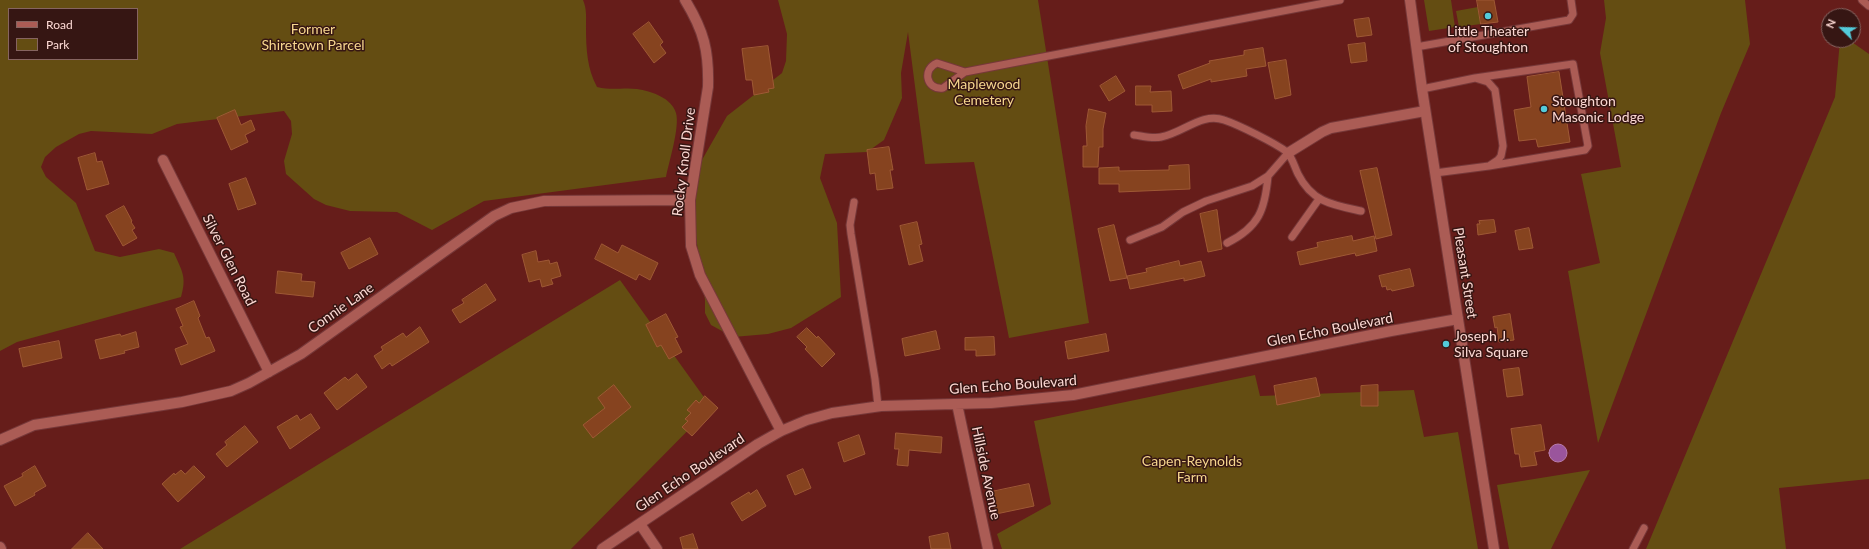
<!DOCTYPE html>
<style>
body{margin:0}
#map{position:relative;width:1869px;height:549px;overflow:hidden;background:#661d1a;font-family:Lato,sans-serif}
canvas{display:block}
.legend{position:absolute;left:8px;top:8px;width:130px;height:52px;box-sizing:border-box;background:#361613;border:1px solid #866460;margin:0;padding:5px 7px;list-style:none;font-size:12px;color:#fdd9d4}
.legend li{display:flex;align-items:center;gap:8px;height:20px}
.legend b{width:20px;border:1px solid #866460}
.north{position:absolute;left:1821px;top:8px;width:40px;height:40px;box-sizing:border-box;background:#361613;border:1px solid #866460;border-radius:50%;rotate:293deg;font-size:11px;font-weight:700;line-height:16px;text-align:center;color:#fdd9d4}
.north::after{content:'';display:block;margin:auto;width:14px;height:18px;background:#53cbda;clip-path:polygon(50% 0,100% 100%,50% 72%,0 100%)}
</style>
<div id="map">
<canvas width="1869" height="549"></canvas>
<ul class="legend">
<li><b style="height:5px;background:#ab5c55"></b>Road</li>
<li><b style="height:11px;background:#644d12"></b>Park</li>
</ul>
<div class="north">N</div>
</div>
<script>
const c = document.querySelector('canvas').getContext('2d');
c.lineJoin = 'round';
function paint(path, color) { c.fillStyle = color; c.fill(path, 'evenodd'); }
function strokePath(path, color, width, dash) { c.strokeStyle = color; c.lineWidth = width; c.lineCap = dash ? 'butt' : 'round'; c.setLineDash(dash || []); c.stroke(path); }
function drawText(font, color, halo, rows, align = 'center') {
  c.font = font + ' Lato,sans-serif'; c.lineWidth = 3; c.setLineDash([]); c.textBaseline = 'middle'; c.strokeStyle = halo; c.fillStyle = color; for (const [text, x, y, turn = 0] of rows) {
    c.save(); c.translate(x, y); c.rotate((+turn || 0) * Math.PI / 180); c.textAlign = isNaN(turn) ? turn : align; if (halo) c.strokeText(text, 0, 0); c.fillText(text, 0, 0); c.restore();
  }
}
const green = new Path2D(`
 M0,0H583C587,9 586,18 586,28C586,48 587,69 597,87C614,91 622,87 637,89C651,91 672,98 676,113C680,127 669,162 666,177L484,201L432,230L397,212L350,211L326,205L314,199L286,174L284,161L292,134L291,121L284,111L177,124L152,134L91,131L79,134L56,147L45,157L41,167L46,177L76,203L95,251L120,257L159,249L174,253C182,271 187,277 181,297L17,342L0,351ZM9,9H137V59H9Z
 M778,0H1038L1089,323L1009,338L974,162L925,164L908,32L901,73L902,98L884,140L867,152L825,154L820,178L837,223L841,297L791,328L768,334L733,337L711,325L705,313V300L693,216L694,174L727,116L782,73L786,61L787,34Z
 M1424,0H1451L1455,27L1429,31Z
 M1604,0H1745L1750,44L1721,113L1598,443L1568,271L1600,263L1581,174L1621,167L1600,53L1606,18Z
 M1478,7L1481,24L1459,27L1456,11Z
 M1840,40H1849L1869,54V479L1779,488L1786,549H1646L1835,97Z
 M620,280L711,407L571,549H180Z
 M1255,375L1260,396L1414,390L1424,437L1458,432L1478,549H1002L997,534L1051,504L1034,421Z
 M1590,470L1551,549H1509L1497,485Z`);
const water = new Path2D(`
 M1549 453a9 9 0 1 1 18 0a9 9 0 1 1-18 0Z`);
const building = new Path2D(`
 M1477,0H1494L1498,22L1481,24Z
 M1369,18L1372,35L1357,37L1354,20Z
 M649,22L663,42L660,45L666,53L654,63L633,34Z
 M1365,43L1367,61L1351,63L1348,45Z
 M768,46L774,88L768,89L769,92L754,95L752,80H746L742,49Z
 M1263,48L1266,66L1246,69L1247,76L1211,82V79L1183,89L1178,75L1210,63L1209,61L1244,55V51Z
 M1286,60L1291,95L1275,99L1268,63Z
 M1559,72L1570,142L1538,147L1536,139L1519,141L1514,110L1531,107L1527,77Z
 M1116,76L1125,91L1109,101L1100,86Z
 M1136,86H1151L1150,92L1171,91L1172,111L1152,112V105H1136Z
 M1089,109L1106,113L1103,129V147H1099L1098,167H1083V146H1087L1086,126Z
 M235,110L241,125L251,120L255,130L245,135L248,142L231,150L217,118Z
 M889,147L893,170H890L893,188L877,190L875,173L870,174L867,150Z
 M95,153L97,162L102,161L109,184L87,190L78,158Z
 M1189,165L1190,189L1119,192V184H1099V168L1119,167V171L1169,170V166Z
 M1377,168L1392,235L1376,239L1360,171Z
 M246,178L256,204L238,210L229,184Z
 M124,206L132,221L131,222L135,228L132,230L137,238L123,246L106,216Z
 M1217,210L1222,249L1208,252L1200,214Z
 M1494,220L1496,232L1478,235L1477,224H1480L1479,221Z
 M917,222L922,244L919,245L923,261L909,265L900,226Z
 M1114,225L1127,278L1110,281L1098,229Z
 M1529,228L1533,248L1519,250L1515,231Z
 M1352,236L1353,241L1374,236L1377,251L1356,256L1355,253L1300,265L1297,252L1318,247L1317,243Z
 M370,238L378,254L349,269L341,253Z
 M602,244L618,253L622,245L658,263L650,280L639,274L636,280L595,259Z
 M536,251L538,262L549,260L550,264L557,262L561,276L551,279L553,284L542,287L540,279L529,282L522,255Z
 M1179,261L1180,266L1201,261L1205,276L1184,281V278L1130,289L1127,276L1147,272L1146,269Z
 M1410,269L1414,286L1392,291L1391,289L1387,290L1386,286L1382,287L1379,276Z
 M278,271L302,274L301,281L315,282L313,297L276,293Z
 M486,284L496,300L460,323L452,310L464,303L462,300Z
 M194,301L200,316L198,318L206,338L209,337L215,351L181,365L175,349L188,344L180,327L183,326L176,309Z
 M666,314L678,337L675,338L682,352L669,359L661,345L657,347L646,325Z
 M1510,314L1514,340L1499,342L1497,327L1495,328L1493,317Z
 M420,327L429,342L392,366L390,363L382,369L374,356L383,350L381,347L403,333L406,337Z
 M807,328L817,338L818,336L835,354L822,367L805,349L807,347L797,337Z
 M936,331L940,349L905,356L902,339Z
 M136,332L139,347L124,351L125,353L100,359L95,340L120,334L121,336Z
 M1106,334L1109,351L1068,359L1065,342Z
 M994,337L995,355L976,356V350H965V338Z
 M59,341L62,358L23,367L19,349Z
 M1519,368L1523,395L1507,397L1503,370Z
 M357,374L367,387L337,410L324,393L345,377L348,380Z
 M1316,378L1320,396L1277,405L1274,386Z
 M614,385L631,407L593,438L583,425L605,408L598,398Z
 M1378,385V406H1361V386Z
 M705,396L718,408L692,436L682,427L688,421L685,419L691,413L687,410L696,400L699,403Z
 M311,414L320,428L290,449L277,427L297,415L300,420Z
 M1541,425L1545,450L1534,452L1537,465L1521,467L1519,454H1515L1511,429Z
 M245,426L258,442L227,467L216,454L227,445L225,442Z
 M896,433L942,437L941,453L909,450L908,466L897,465L899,449H895Z
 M859,435L865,454L844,462L838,443Z
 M35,466L46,486L34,493L35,495L15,506L4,486L23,476L22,474Z
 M194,466L205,477L178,502L162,484L174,473L175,475L181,470L185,474Z
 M803,469L811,488L795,495L787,476Z
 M1029,484L1034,506L996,514L991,492Z
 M757,490L766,506L742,521L731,503L749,492L750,494Z
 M88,533L103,549H72Z
 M948,533L951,549H931L929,537Z
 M693,534L698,549H683L680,538Z`);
const service = new Path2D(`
 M1862,0L1869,6
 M1416,47L1569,20L1573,14L1571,0
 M965,72L937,63C922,69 926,90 943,88L965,72L1340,0
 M1475,78L1573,64L1588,146L1585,150L1489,166
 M1422,89L1475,78L1488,82L1495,90L1503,146L1501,156L1498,160L1489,166L1435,173
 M1134,135C1142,136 1153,139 1161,137C1183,133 1202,112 1224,120C1239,125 1275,143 1287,152C1292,157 1295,168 1298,174C1312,202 1332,205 1361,211
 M854,202L850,225L851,234L875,379L878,406
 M1292,237L1319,199
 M1130,240L1162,227L1183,212L1206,201L1252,186L1268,176L1288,153
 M1227,243C1259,227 1265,210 1268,176
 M1633,549L1644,528`);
const minor = new Path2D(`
 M685,0C704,31 709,51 708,87L690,200L691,246L700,275L781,431
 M1288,153L1322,132L1331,128L1425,111
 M163,160L269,372
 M957,404L988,549
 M0,440L34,425L182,402L231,391L249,383L301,354L494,216L511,208L544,201L690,200
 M640,524L657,549
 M0,547L1,549
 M602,549L758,444L781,431L807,420L832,413L881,406L991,403L1073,395L1391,331L1458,319`);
const secondary = new Path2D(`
 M1410,0L1422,89L1494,549`);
const markers = [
 [1488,16,4,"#53cbda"],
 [1544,109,4,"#53cbda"],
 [1446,344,4,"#53cbda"]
];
const parkNames = [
 ["Former",313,29],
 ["Shiretown Parcel",313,45],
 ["Maplewood",984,84],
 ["Cemetery",984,100],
 ["Capen-Reynolds",1192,461],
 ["Farm",1192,477]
];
const poiNames = [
 ["Little Theater",1488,31,"center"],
 ["of Stoughton",1488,47,"center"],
 ["Stoughton",1552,101],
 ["Masonic Lodge",1552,117],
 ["Joseph J.",1454,336],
 ["Silva Square",1454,352]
];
const streetNames = [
 ["Rocky Knoll Drive",684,162,-83],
 ["Silver Glen Road",229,260,63],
 ["Pleasant Street",1465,273,81],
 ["Connie Lane",341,308,-35],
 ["Glen Echo Boulevard",1330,330,-11],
 ["Glen Echo Boulevard",1013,385,-4],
 ["Glen Echo Boulevard",690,473,-34],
 ["Hillside Avenue",986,473,78]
];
paint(green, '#644d12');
paint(water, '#9a559c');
strokePath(water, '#b87dad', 1);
paint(building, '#86431f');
strokePath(building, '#9e5935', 1);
strokePath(service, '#763839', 9);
strokePath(minor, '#763839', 12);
strokePath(secondary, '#763839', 12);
strokePath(service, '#ab5c55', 7);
strokePath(minor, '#ab5c55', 10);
strokePath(secondary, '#ab5c55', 10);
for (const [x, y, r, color] of markers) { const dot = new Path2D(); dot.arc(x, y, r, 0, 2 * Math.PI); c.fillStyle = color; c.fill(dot); strokePath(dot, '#361613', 1.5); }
drawText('14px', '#f6d68e', '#361613', parkNames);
drawText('14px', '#fdd9d4', '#361613', poiNames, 'left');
drawText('14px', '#fdd9d4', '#361613', streetNames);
</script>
